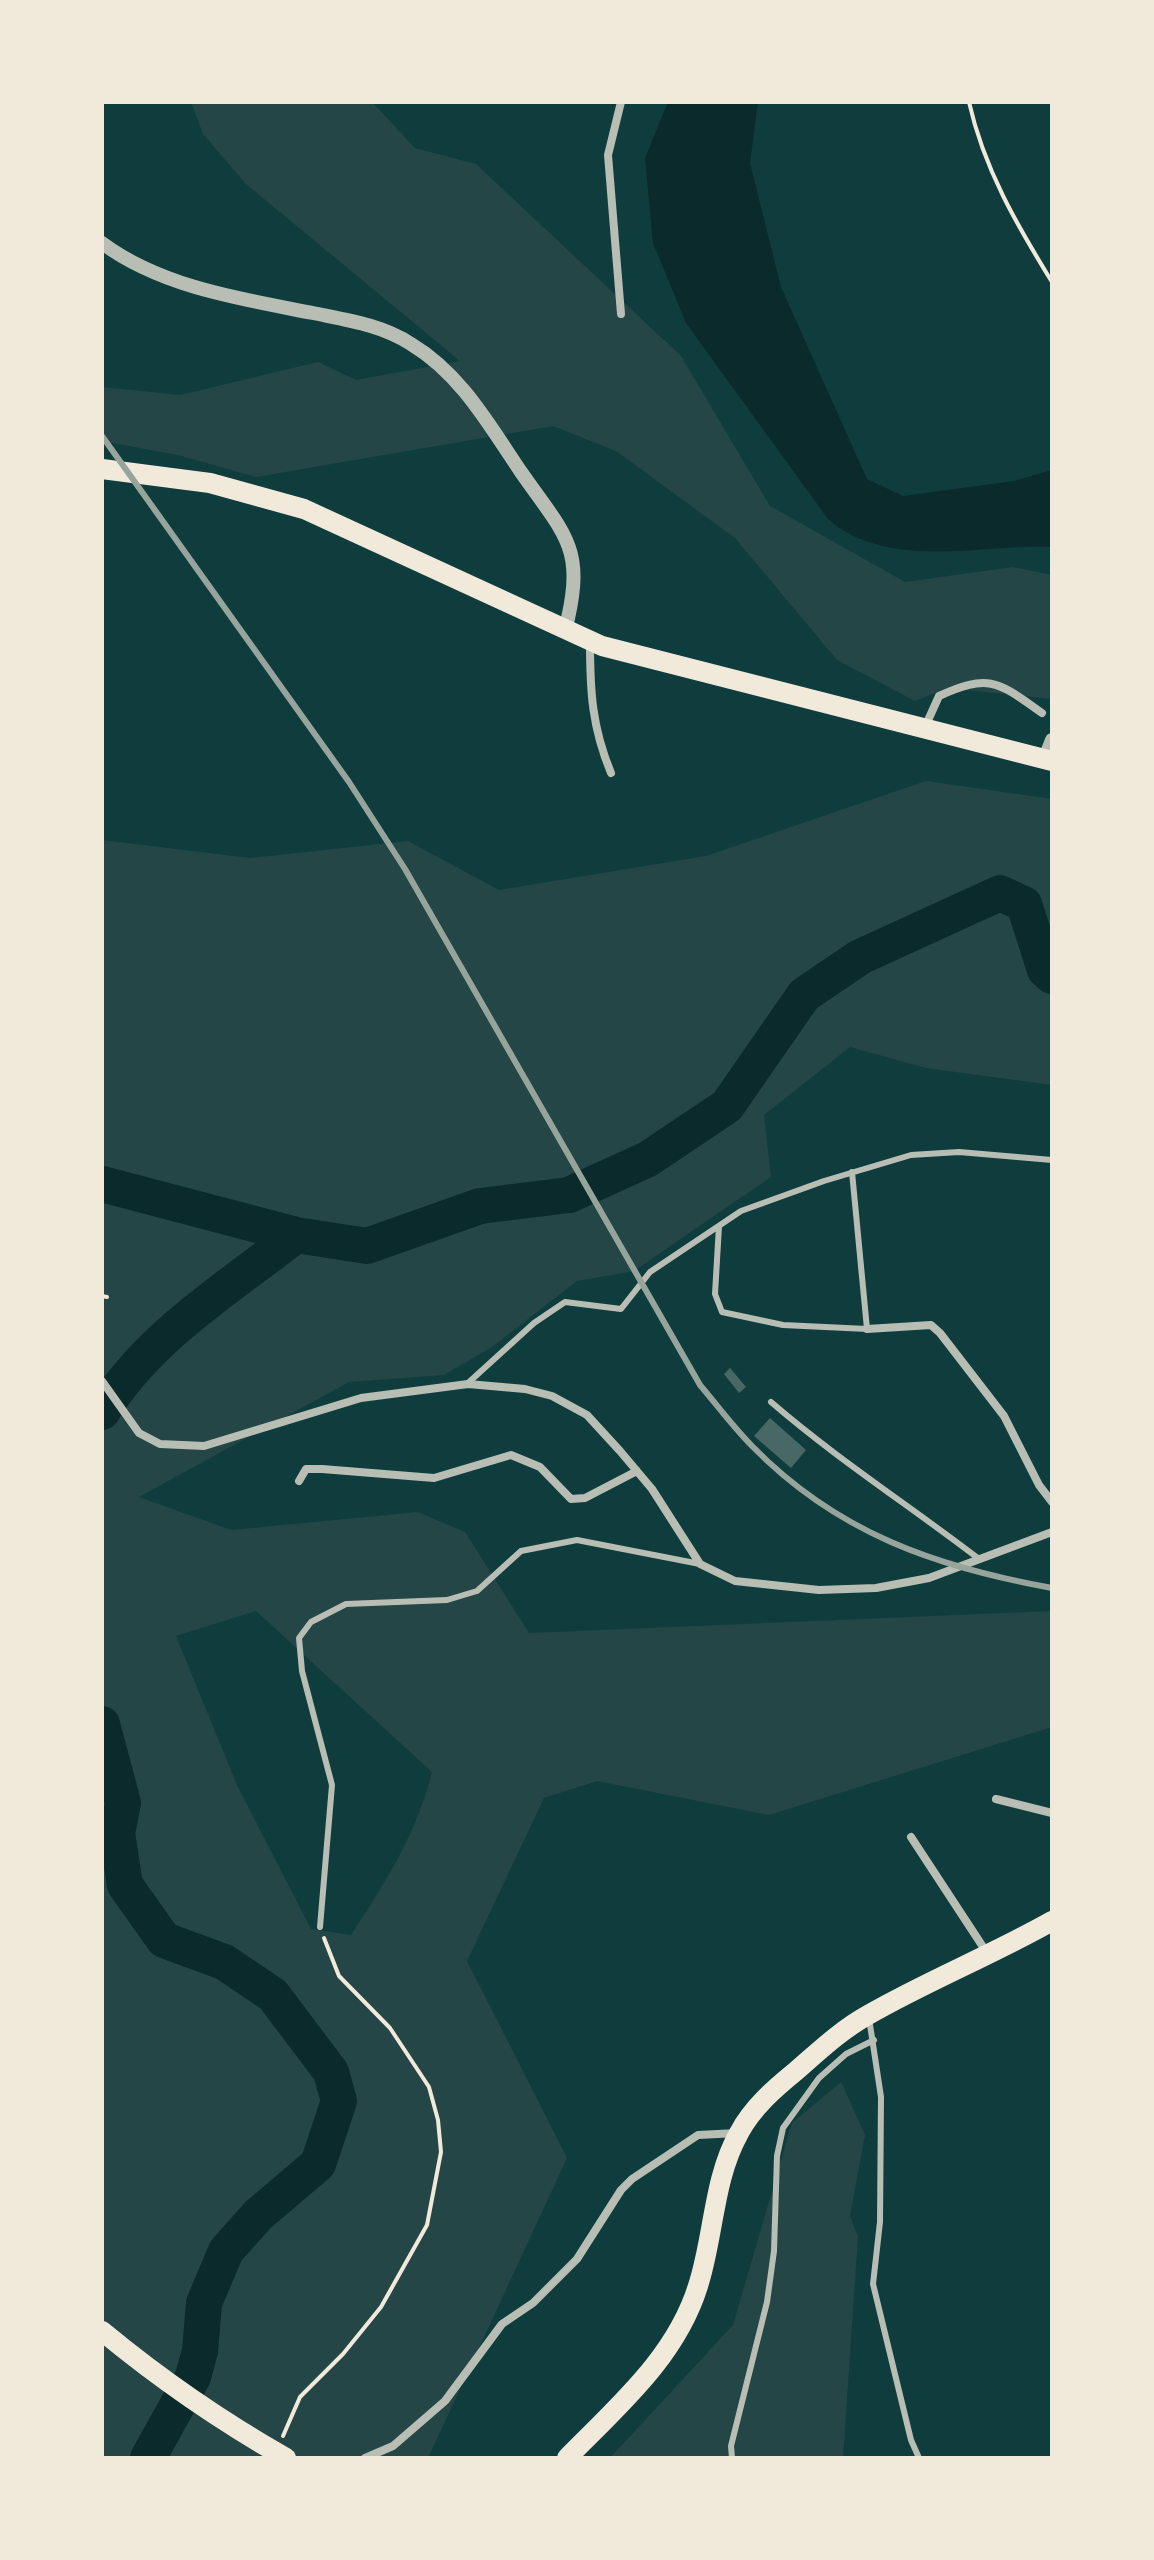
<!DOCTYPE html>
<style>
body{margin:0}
#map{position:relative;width:1154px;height:2560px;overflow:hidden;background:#0f3d3e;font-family:"Titillium Web",sans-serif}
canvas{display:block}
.frame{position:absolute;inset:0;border:104px solid #f1e9da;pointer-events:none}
</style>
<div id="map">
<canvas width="1154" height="2560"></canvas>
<div class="frame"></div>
</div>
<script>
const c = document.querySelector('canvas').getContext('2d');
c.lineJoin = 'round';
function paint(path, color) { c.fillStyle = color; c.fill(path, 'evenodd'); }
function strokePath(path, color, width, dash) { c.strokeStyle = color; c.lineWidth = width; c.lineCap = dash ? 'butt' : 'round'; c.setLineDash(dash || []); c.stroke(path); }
const green = new Path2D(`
 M191,102H372L415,148L476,164L681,356L770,506L905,582L1013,567L1052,575V699L947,688L915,701L837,660L735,538L616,451L553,426L256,477L178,455L102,441V387L180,395L318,362L356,380L460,361L246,184L203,134Z
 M926,781L1052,799V1085L926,1068L850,1047L764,1115L771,1177L634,1271L577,1281L492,1347L444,1375L349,1382L139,1497L231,1530L418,1512L465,1532L529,1633L1052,1611V1727L769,1815L597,1781L544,1798L467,1961L567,2158L428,2458H102V840L250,858L408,841L499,890L706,856ZM256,1611L432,1772C417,1833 385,1883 351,1935L311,1929L237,1785L176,1636Z
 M841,2082L865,2135L850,2216L858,2237L843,2458H610L733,2325L792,2123Z`);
const water = new Path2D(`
 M668,102H758L750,163L781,287L867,479L903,496L1014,481L1052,470V547C979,544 888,571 828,519L686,323L653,243L645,158Z`);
const river = new Path2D(`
 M102,1184L296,1235L367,1246L480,1206L569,1195L648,1159L727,1106L804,995L860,957L1000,893L1024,904L1045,970L1052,976
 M102,1412C148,1337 228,1288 296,1235
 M102,1724L123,1803L117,1833L125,1885L164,1940L224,1962L273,1995L331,2072L339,2101L318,2164L258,2215L226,2251L204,2303L200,2351L193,2377L148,2458`);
const building = new Path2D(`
 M730,1368L746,1387L739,1393L724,1374Z
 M770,1418L806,1450L791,1468L754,1436Z`);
const path = new Path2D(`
 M969,102C984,169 1017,225 1052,282
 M102,1296L107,1297
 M283,2436L300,2397L343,2354L381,2307L427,2225L441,2152L438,2120L429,2087L390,2028L339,1976L324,1938`);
const service = new Path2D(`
 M719,1226L715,1294L722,1312L783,1325L867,1329L852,1172
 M468,1383L534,1323L565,1302L621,1309L650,1272L741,1211L824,1181L911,1155L959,1152L1052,1160
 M771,1402C837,1459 910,1506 979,1559
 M320,1927L332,1785L302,1671L299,1638L311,1622L346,1604L447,1600L477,1591L521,1551L577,1540L700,1564
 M869,2018L881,2097L880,2222L873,2284L911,2440L919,2458
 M732,2458L731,2446L767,2302L774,2251L777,2156L783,2128L819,2078L846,2054L874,2040`);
const minor = new Path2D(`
 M621,102L608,155L621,314
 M590,642C590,692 592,727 611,773
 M925,727L939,696C990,673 998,682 1042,713
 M867,1329L931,1325L940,1333L1004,1416L1039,1485L1052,1502
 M102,1381L139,1433L160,1444L204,1446L361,1398L468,1384L525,1389L552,1396L587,1415L620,1451L652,1489L700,1564L735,1581L819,1590L876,1588L929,1578L1052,1532
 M299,1481L306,1469H322L434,1478L511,1455L540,1467L571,1499L585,1498L637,1471
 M996,1799L1052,1813
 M911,1837L987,1953
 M365,2458L393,2446L445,2401L502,2324L533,2303L577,2259L621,2190L632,2179L698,2135L738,2133`);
const tertiary = new Path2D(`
 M102,243C161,287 241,299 313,313C347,320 382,325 411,344C461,374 489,425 521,472C567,538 586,548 565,631
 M1045,758L1052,740`);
const primary = new Path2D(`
 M102,2331C160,2379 221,2421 286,2458
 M567,2458C618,2406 676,2357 698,2286C714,2237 713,2179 739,2133C752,2108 775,2088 796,2071C819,2051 841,2030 868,2015C927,1981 992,1955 1052,1921`);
const trunk = new Path2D(`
 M102,469L210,483L304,509L602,646L1052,761`);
const rail = new Path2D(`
 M102,436L349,782L405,869L700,1385C717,1405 733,1427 752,1446C837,1533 936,1567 1052,1588`);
paint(green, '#244646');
paint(water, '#0a2a2b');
strokePath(river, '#0a2a2b', 36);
paint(building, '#486865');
strokePath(path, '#f1e9da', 4);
strokePath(service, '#b8beb3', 6);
strokePath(minor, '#b8beb3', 8);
strokePath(tertiary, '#b8beb3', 14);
strokePath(primary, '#f1e9da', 20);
strokePath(trunk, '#f1e9da', 20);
strokePath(rail, '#97a49c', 6);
</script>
